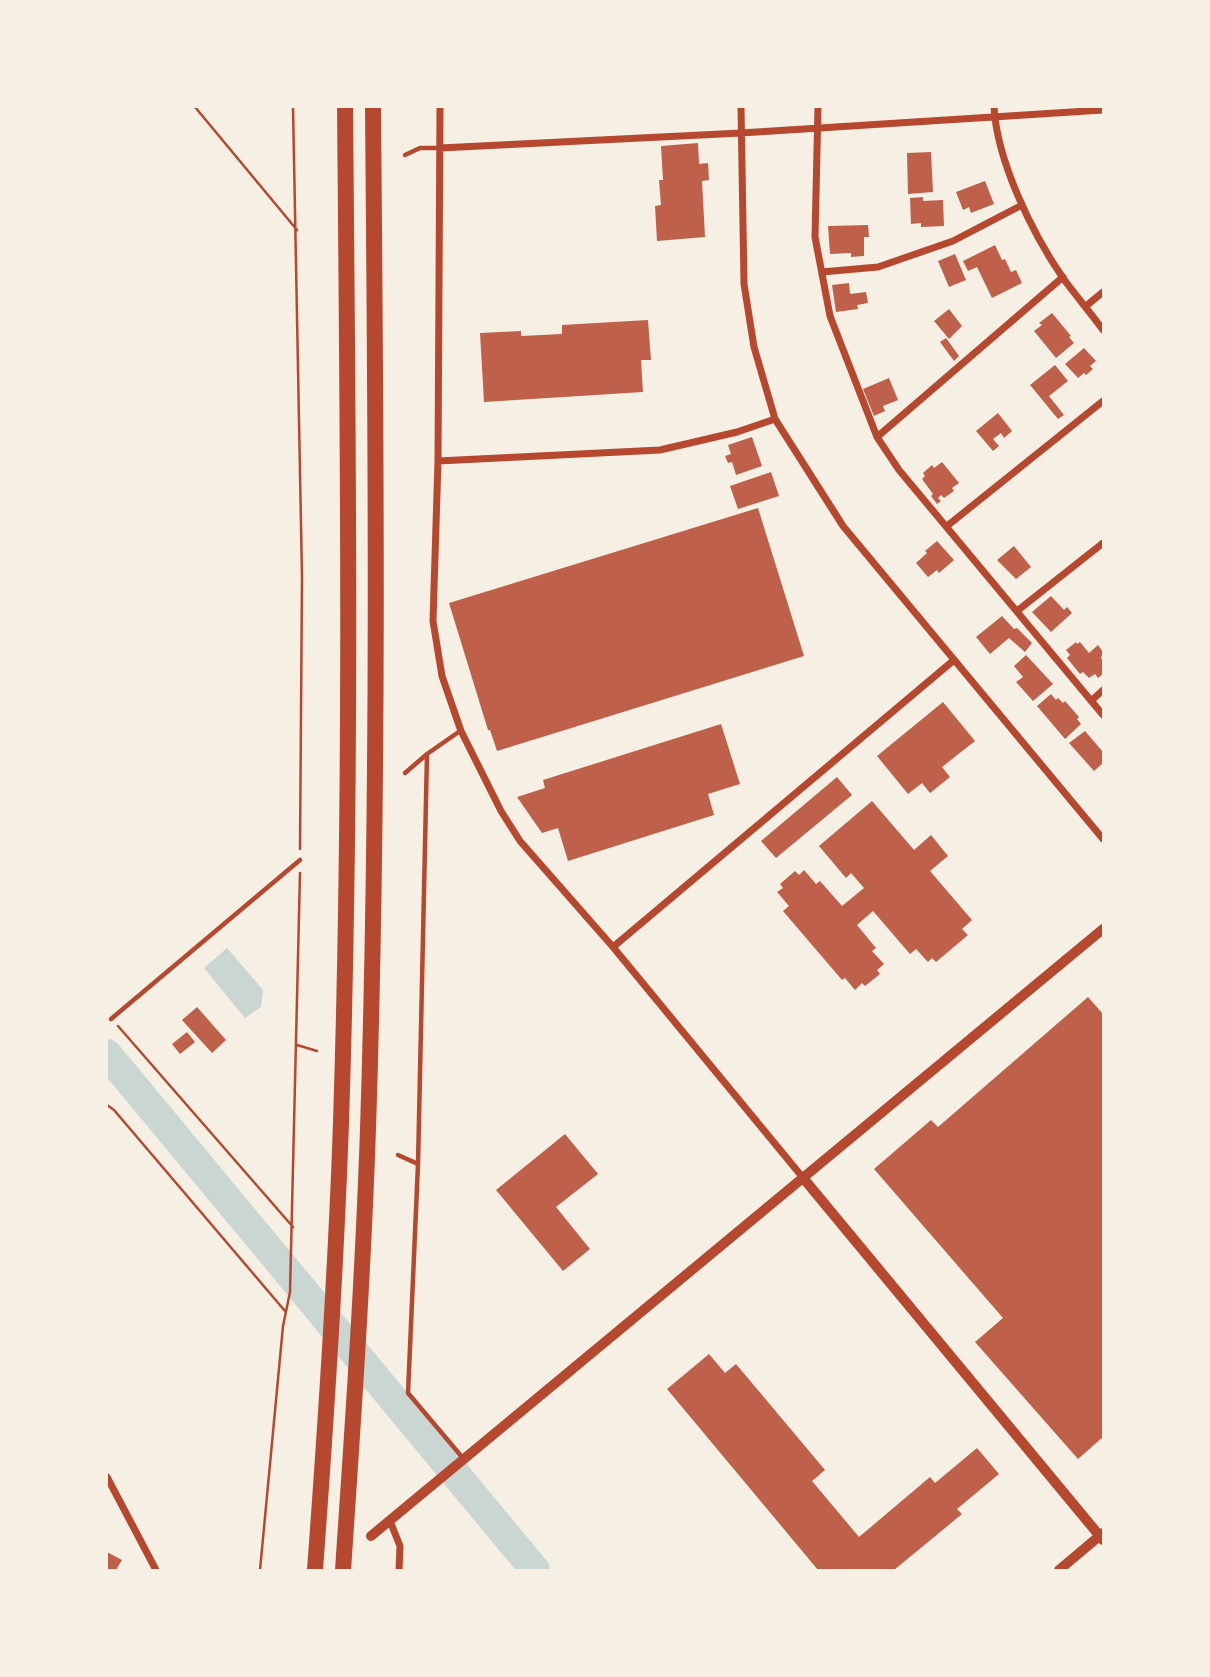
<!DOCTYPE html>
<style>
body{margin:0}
#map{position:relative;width:1210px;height:1677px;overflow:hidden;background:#f6efe4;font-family:"Alegreya Sans",sans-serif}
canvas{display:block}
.frame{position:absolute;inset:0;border:108px solid #f6efe4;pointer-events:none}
</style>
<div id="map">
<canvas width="1210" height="1677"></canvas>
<div class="frame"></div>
</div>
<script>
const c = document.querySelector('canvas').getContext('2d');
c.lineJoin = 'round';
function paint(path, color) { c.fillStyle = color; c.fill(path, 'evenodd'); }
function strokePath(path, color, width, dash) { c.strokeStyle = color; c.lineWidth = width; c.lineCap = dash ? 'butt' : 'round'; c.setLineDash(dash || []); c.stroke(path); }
const water = new Path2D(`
 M227,948L263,990L261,1007L245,1018L204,968Z`);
const river = new Path2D(`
 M107,1054L535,1570`);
const building = new Path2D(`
 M698,143L699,164L708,163L709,180L702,181L705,237L657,241L655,206L661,205L659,180H663L661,146Z
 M931,152L933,192L908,194L907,153Z
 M985,181L994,204L971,213L969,207L963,210L956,192Z
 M923,197V201L943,200L944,226L921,227V223L911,224L910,198Z
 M868,225L869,237H864V256L851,257V253L830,254L828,226Z
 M995,245L1002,260L1005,259L1011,272L1016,270L1022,283L992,298L977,267L968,271L963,261Z
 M955,254L966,280L949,287L938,261Z
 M849,283L850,294L866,292L868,303L857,305L858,309L836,312L832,285Z
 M949,309L962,326L949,339L934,321Z
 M1052,313L1071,336L1069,337L1074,343L1056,358L1034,331L1042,325L1039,323Z
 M648,320L651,360H641L643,392L484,402L480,333L521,331V336L562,334V325Z
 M946,338L959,356L954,361L940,342Z
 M1084,348L1096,361L1090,366L1093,369L1086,375L1084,373L1078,378L1065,364Z
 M1055,365L1068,381L1049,396L1064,415L1058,419L1030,385Z
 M889,378L898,400L883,406L885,411L874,416L863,389Z
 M998,413L1012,431L1004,438L1001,433L993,439L999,446L993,451L976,431Z
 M752,437L762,466L736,475L732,462L728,463L725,456L731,454L728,445Z
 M942,462L959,483L952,488L954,491L944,498L941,495L938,498L941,501L937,504L931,496L933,494L922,479L925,476L923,473L932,465L934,468Z
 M771,472L779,496L738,509L730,486Z
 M758,508L804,656L497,751L490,730H488L449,603Z
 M937,541L954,560L939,573L937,570L928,577L916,563L927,553L925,551Z
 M1014,546L1031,567L1016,579L997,560Z
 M1051,596L1064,610L1067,607L1072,613L1051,632L1032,612Z
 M1002,616L1014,629L1017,628L1032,643L1025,652L1009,638L990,654L976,637Z
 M1076,642L1077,644L1080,642L1089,653L1098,645L1103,652L1101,658L1103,661V674L1098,678L1095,674L1089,678L1083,672L1080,674L1067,658L1070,655L1066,650Z
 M1026,655L1053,684L1033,701L1016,682L1023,677L1014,666Z
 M1051,694L1056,700L1058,698L1063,703L1065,701L1079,717L1077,719L1081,724L1065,739L1037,706Z
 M943,702L975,741L942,767L950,777L930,793L922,783L908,794L877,756Z
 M721,724L740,784L708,794L714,815L568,861L558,828L542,833L517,797L545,788L543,780Z
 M1085,731L1103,752V763L1094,771L1069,743Z
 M837,777L852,795L776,858L761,841Z
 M872,801L914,850L931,835L948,856L930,871L972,920L962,929L968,935L936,962L932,958L928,962L916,949L910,954L873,911L857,925L876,948L872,951L884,964L877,970L880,974L865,986L862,983L855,990L845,978L842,980L783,911L789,906L777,892L783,888L780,884L795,871L799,875L804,870L816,884L820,881L842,906L864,888L851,873L846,878L819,846Z
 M1088,997L1103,1014V1437L1078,1459L975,1342L1003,1318L874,1169L931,1120L938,1127Z
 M197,1007L226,1040L212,1053L182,1020Z
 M187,1032L195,1042L180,1054L172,1044Z
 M565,1134L598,1174L556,1207L590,1249L563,1271L496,1190Z
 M709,1354L725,1373L736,1364L825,1470L812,1481L859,1537L930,1477L935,1483L977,1448L999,1474L957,1509L962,1514L894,1570H818L667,1389Z
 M107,1552L122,1560L116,1570H107Z`);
const path = new Path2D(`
 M195,107L297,230
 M293,107L302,577L300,849
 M118,1026L293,1227
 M297,1045L317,1051
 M107,1105L114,1110L285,1311
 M260,1570L283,1326L290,1292L300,873`);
const service = new Path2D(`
 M405,155L420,148H440
 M427,754L418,1164L408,1393L462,1457
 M405,773L427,754L460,731
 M111,1019L300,860
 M398,1155L418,1164`);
const minor = new Path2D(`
 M440,107L438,461L433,621L442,676L461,731L501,811L520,841L613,947L804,1179
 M741,107L744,284L754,347L775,419L843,526L1103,839
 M818,107L815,237L830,316L877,437L899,470L1103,715
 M994,107C997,161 1032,233 1063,278C1076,296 1090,312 1103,330
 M440,148L741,133L1103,110
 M822,272L878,267L953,241L1022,205
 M1086,306L1103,292
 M877,437L1063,277
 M438,461L660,450L737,432L775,419
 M947,526L1103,401
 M1017,611L1103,543
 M1091,701L1103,690
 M613,947L954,660
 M107,1477L156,1570
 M390,1521L400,1546L399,1570`);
const tertiary = new Path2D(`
 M804,1179L1103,1540
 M371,1536L1103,929
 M1059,1570L1103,1533`);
const motorway = new Path2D(`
 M315,1570C326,1421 336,1272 341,1122C352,784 348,445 345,107
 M343,1570C353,1423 363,1277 368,1129C379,789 376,448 373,107`);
paint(water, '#c9d6d2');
strokePath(river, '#c9d6d2', 30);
paint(building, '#bf614a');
strokePath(path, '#b5482f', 2.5);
strokePath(service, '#b5482f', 4.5);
strokePath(minor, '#b5482f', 7);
strokePath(tertiary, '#b5482f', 10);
strokePath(motorway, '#b5482f', 16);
</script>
